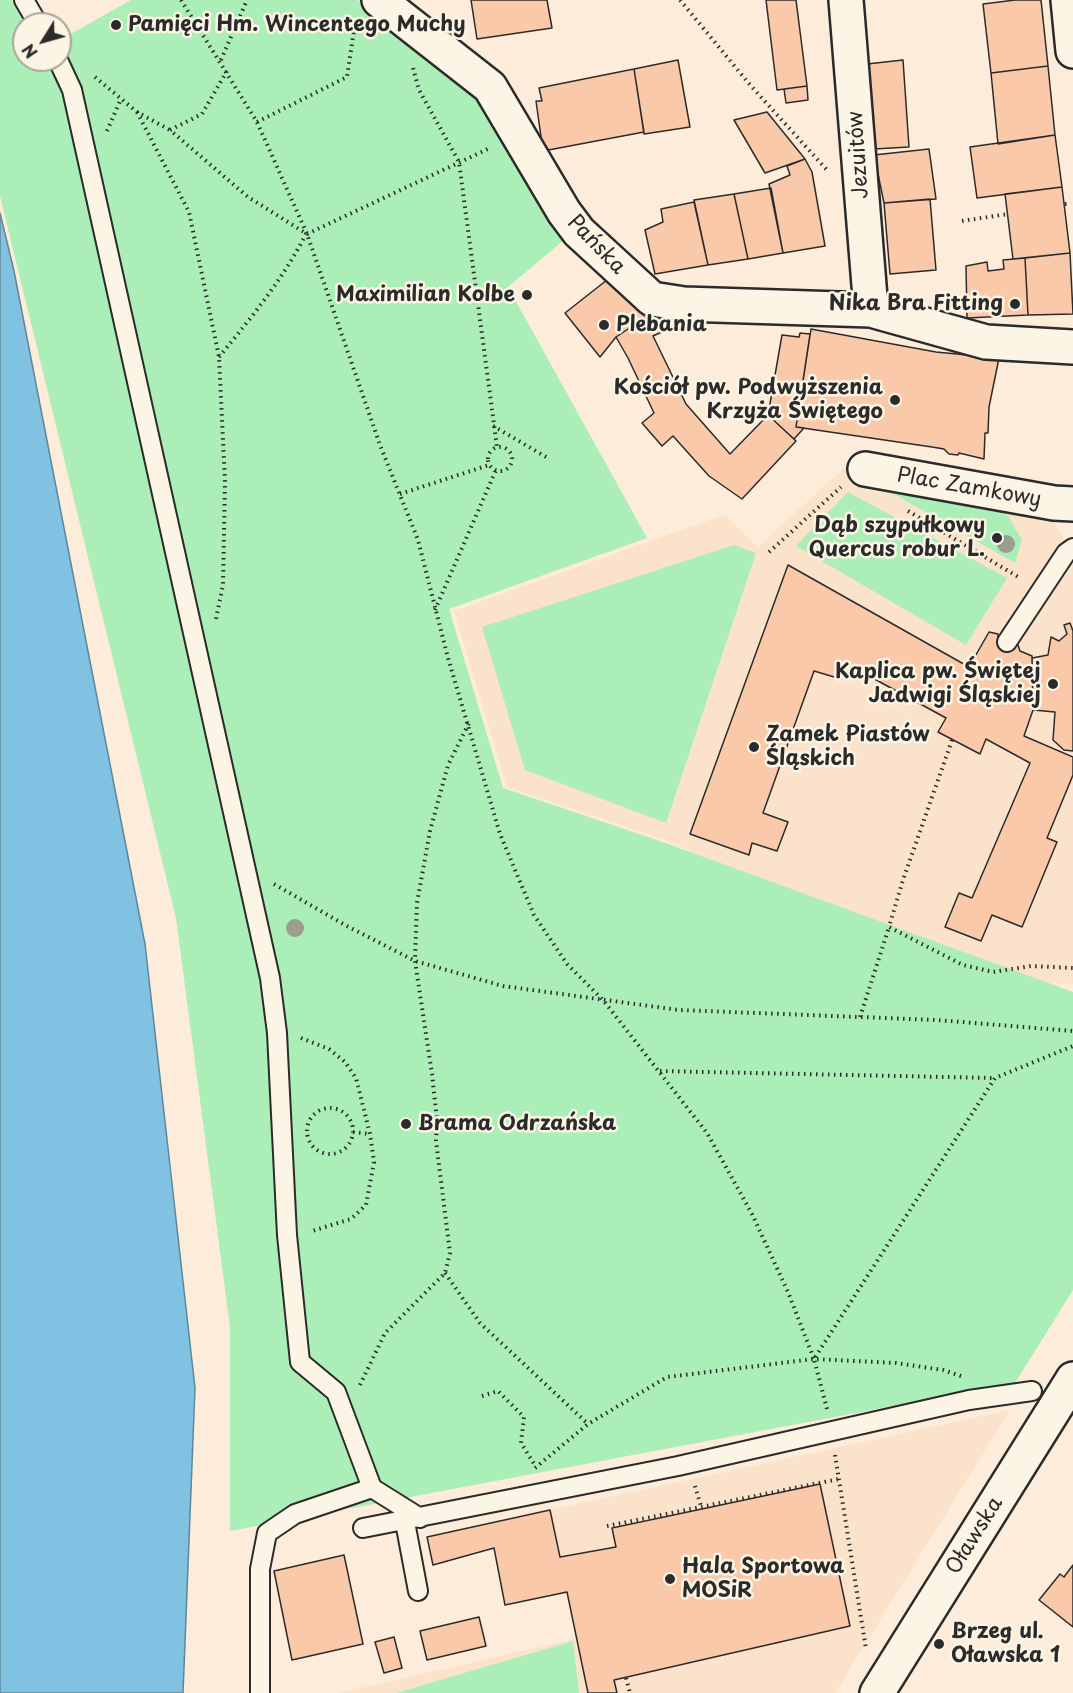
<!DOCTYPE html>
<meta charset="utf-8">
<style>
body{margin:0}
#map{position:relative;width:1073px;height:1693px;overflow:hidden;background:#fcecd9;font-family:"Playpen Sans",sans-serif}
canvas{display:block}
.north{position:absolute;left:12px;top:12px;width:60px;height:60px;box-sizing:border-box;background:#fcf5e5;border:2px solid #a8a49b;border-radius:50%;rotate:233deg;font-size:16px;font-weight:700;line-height:24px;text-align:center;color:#2b2b2b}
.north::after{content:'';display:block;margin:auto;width:21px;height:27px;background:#2b2b2b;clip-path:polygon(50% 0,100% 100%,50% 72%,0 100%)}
</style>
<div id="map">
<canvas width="1073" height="1693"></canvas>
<div class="north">N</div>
</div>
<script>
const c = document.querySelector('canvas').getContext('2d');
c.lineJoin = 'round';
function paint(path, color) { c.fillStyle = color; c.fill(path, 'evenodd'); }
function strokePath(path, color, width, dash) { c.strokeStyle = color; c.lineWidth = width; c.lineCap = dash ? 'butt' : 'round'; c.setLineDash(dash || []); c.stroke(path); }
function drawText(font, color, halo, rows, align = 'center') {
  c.font = font + ' "Playpen Sans",sans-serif'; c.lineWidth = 5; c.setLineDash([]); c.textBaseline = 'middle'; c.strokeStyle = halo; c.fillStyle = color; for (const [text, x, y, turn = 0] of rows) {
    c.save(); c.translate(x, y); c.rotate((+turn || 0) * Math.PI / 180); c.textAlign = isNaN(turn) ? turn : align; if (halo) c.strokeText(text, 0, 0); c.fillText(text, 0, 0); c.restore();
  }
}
const built = new Path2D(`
 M854,459L1037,491L1073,557V984L990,980L665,840L507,787L454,611L724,515L758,547Z
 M1010,1410L835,1693H338L576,1639L549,1510Z`);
const green = new Path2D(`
 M0,0H12L26,24L24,60H60V40L131,0H358L460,77L493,121L564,240L508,287L647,538L449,609L503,788L663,842L1073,992V1290L1015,1383L230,1531V1327L176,918L0,196Z
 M880,486L989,506L1008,516L1022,540L1015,563Z
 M848,492L1007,578L966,645L796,546Z
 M734,545L756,553L666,823L525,770L482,627Z
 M573,1641L579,1693H396Z`);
const water = new Path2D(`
 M0,213L14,271L145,944L195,1388L183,1693H0Z`);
const building = new Path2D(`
 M471,0H547L552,28L477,39Z
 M766,0H796L807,86L777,90Z
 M1015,0H1041L1048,66L991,73L983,4Z
 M678,60L690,127L644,134L634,69Z
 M903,60L909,147L874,149L867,64Z
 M1048,66L1055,135L998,144L991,73Z
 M634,69L644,132L543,151L536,101H542L539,88Z
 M807,86L808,100L786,103L784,89Z
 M767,112L805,159L765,173L734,120Z
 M1055,135L1062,187L977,198L970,147Z
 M929,149L936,199L884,203L874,155Z
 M805,159L812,172L825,246L783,253L769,184L790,175L787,166Z
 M1062,187L1070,253L1013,259L1005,194Z
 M771,188L783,253L748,259L734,194Z
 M734,194L748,259L708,265L694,200Z
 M930,199L936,270L890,274L884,203Z
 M694,202L708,265L655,274L645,230L663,222L661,209Z
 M1070,253L1073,314L1028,315L1025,258Z
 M1025,258L1028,315L967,318L966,266L987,262L988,271L1004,269L1003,260Z
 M612,276L655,311L616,337L600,357L565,313Z
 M655,311L664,331L653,336L686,404L730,454L768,415L796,441L742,499L709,476L673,436L662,446L642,423L654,413L628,358L616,337Z
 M811,329L936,352L999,358L989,407L988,433H985L984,459L959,453L958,455L949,454L944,449L932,447L796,427Z
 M800,333L810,334L796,427L804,428L794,439L768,415L782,335L799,337Z
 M788,565L969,667L989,632L998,634V637L1015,646L1018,645L1020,651L1032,656L1033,710L1024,736L1073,757V775L1047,838L1057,842L1022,927L992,915L981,941L945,927L959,893L972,898L1030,763L986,739L980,754L938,732L946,718L847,664L841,679L814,671L763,813L788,822L777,851L752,843L749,855L690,834Z
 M1070,623L1073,631V751L1064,750L1053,740L1055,712L1033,710L1032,658L1048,655L1051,637L1059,641L1067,634L1064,625Z
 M820,1484L850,1626L614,1680L617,1693H588L567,1592L505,1605L494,1548L433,1565L427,1537L550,1510L560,1557L616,1547L612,1528Z
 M344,1555L363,1644L292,1660L274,1571Z
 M1073,1565V1627L1039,1600L1060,1574L1064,1577Z
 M479,1617L486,1646L427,1660L420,1631Z
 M394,1637L402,1668L384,1673L375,1642Z`);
const path = new Path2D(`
 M181,0L257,122L307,234L380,445L418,540L448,658L500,834L534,915L567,964L603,1000L707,1133L752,1214L788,1292L814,1359
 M680,0L751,86L827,170
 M221,60L247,0
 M413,68L419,90L459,162L497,447
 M227,71L202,114L170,130L248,197L307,234L490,148
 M95,77L137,112L170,130
 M137,112L189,212L219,357L225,482L223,585L216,619
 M257,122L347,77L355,23
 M107,131L121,99
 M1065,204L1071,203
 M962,221L1008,214
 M219,357C251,318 283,279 306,234
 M493,426L548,458
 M488 459a12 12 0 1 1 24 0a12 12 0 1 1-24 0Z
 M400,494L489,465
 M908,511L1020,578
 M769,552L841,487
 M435,610L496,470
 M952,740L903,880L889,927L963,965L993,972L1031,966L1073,968
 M274,884L345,925L415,961L503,986L679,1010L937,1020L1073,1031
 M860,1017L889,927
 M301,1038L329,1049L345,1062L356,1078L370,1134L374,1162L366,1205L351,1219L312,1231
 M660,1071L995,1078
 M307 1131a23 23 0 1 1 46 0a23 23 0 1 1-46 0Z
 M353,1132L370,1134
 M445,1273L480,1323L588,1424
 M360,1385L385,1333L445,1273L450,1253L436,1141L437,1120L432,1074L415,961L417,903L430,831L448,765L469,723
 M482,1396L498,1391L524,1417L521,1443L536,1467
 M827,1409L814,1359L995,1078L1073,1046
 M835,1455L866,1649
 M535,1468L588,1424L667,1377L814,1359L896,1363L943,1370L961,1376
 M695,1486L701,1506
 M607,1526L839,1479
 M626,1678L630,1693`);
const lane = new Path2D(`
 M24,0L38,24
 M58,60L72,90L270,978L277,1033L287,1235L300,1362L336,1392L372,1488L420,1518
 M1007,642L1066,553L1073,548
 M405,1522L418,1591
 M363,1528L678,1466L969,1400L1032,1391
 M260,1693V1569L267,1533L295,1514L372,1488`);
const street = new Path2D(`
 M379,0L490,87L564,212L579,232L652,299L684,304L871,310L986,342L1073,347
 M846,0L871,310
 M1068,0L1073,51
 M865,469L1054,503L1073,504
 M877,1693L1073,1379`);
const trees = [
 [1006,544],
 [295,928]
];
const markers = [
 [116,25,6,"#2b2b2b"],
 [527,295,6,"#2b2b2b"],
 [1015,304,6,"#2b2b2b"],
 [604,325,6,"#2b2b2b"],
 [895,400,6,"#2b2b2b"],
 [997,538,6,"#2b2b2b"],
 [1053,684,6,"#2b2b2b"],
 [754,747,6,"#2b2b2b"],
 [406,1124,6,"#2b2b2b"],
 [670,1579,6,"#2b2b2b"],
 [939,1644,6,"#2b2b2b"]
];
const poiNames = [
 ["Pamięci Hm. Wincentego Muchy",128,25],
 ["Maximilian Kolbe",515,295,"right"],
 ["Nika Bra Fitting",1003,304,"right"],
 ["Plebania",616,325],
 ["Kościół pw. Podwyższenia",883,388,"right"],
 ["Krzyża Świętego",883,412,"right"],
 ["Dąb szypułkowy",985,526,"right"],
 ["Quercus robur L.",985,550,"right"],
 ["Kaplica pw. Świętej",1041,672,"right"],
 ["Jadwigi Śląskiej",1041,696,"right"],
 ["Zamek Piastów",766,735],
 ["Śląskich",766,759],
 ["Brama Odrzańska",418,1124],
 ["Hala Sportowa",682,1567],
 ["MOSiR",682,1591],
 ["Brzeg ul.",951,1632],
 ["Oławska 1",951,1656]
];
const streetNames = [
 ["Jezuitów",859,155,-94],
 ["Pańska",596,245,46],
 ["Plac Zamkowy",969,488,10],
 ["Oławska",975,1536,-58]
];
paint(built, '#fbe2cb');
paint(green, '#abeeb8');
paint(water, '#81c2e2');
strokePath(water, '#5f8699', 1.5);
paint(building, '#fac9aa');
strokePath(building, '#2b2b2b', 1.5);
strokePath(lane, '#2b2b2b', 22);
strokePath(street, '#2b2b2b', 38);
strokePath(path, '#2b2b2b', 4, [1.5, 4.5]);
strokePath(lane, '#fcf5e5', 18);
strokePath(street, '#fcf5e5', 33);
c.fillStyle = '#9b9d8d';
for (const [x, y] of trees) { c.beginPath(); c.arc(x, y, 9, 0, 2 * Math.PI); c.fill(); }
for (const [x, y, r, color] of markers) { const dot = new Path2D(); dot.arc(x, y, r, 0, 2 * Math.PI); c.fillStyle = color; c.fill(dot); strokePath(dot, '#fcf5e5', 2); }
drawText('bold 21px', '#2b2b2b', '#fcf5e5', poiNames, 'left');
drawText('21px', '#2b2b2b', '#fcf5e5', streetNames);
</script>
